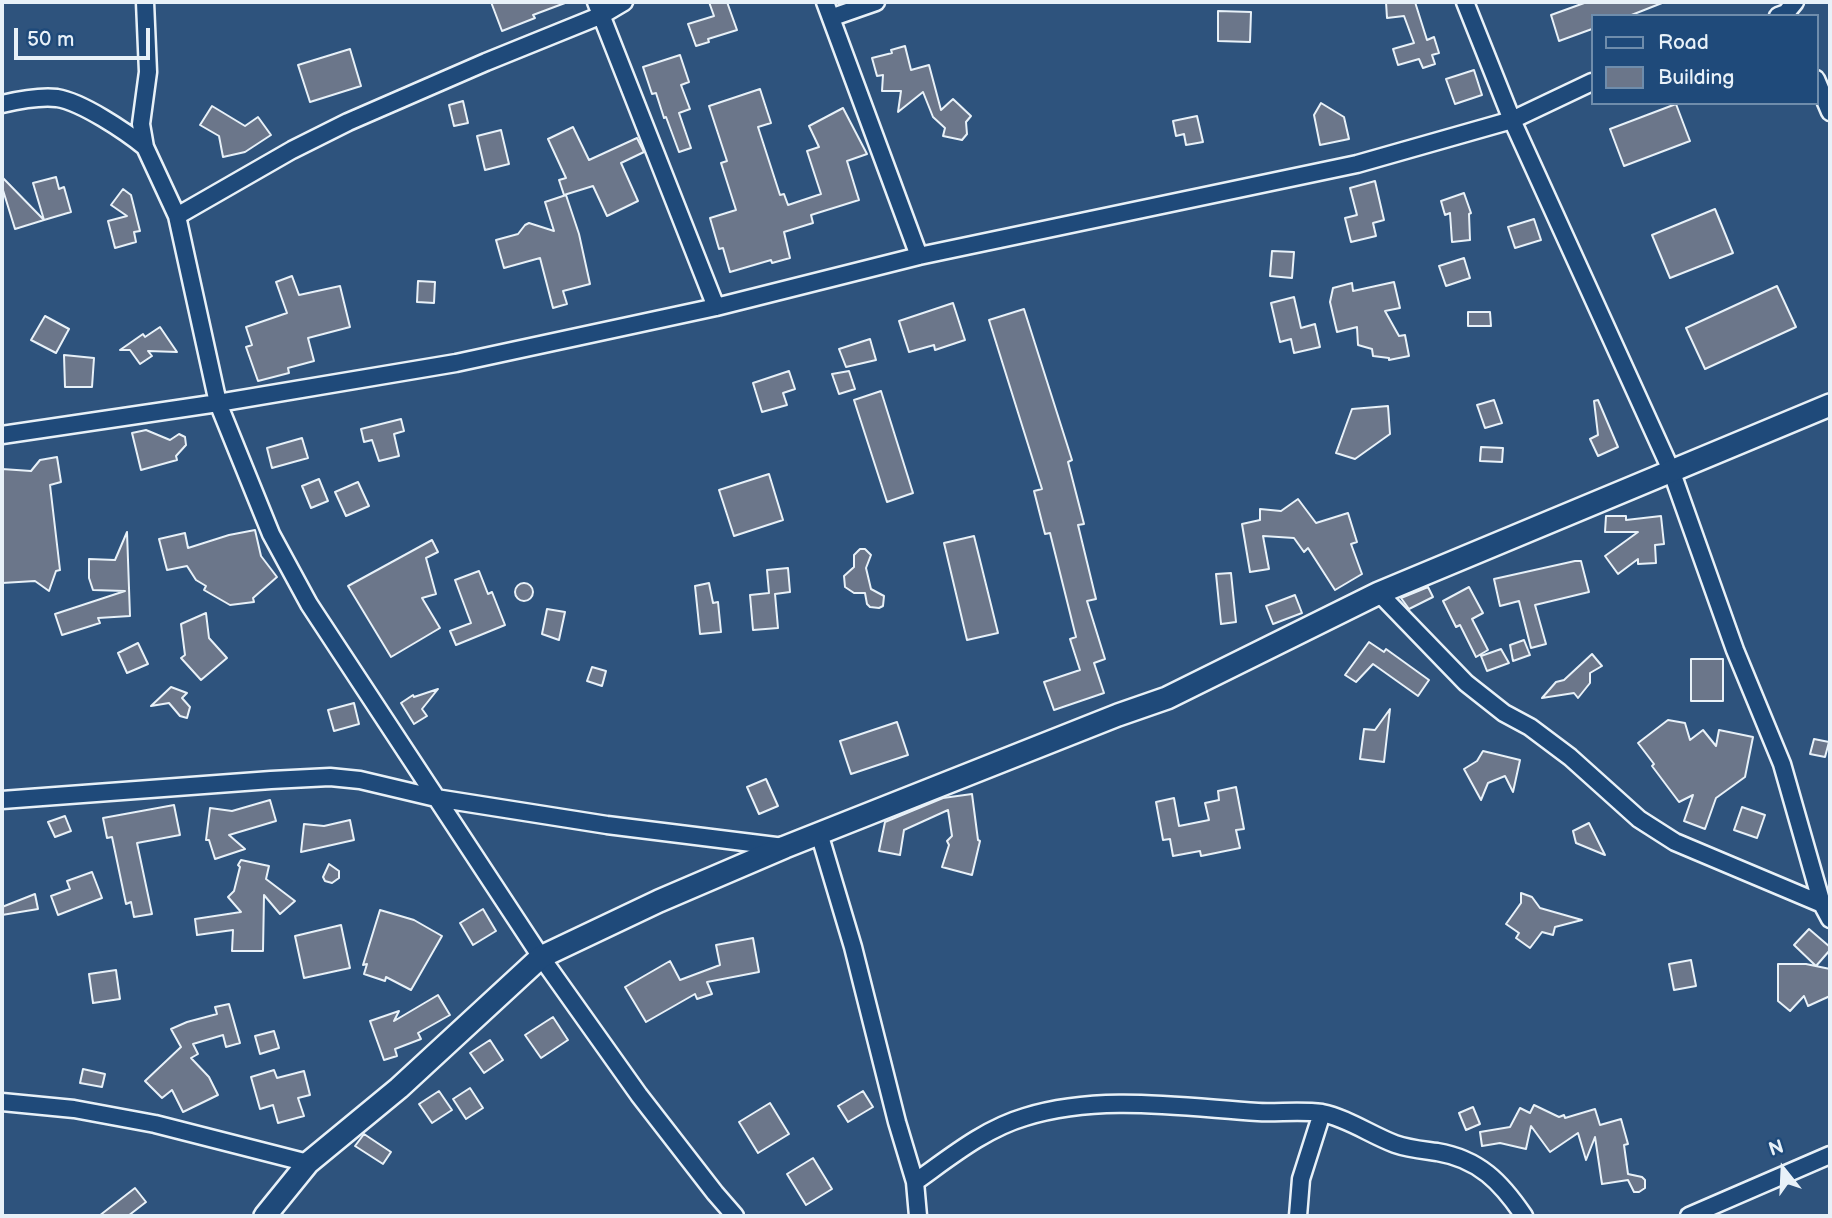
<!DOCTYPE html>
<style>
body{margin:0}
#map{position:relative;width:1832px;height:1218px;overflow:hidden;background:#2e537d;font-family:"Balsamiq Sans",sans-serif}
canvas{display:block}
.frame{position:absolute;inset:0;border:4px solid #e8f1f8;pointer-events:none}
.legend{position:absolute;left:1591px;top:14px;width:228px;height:91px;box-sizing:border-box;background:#1f4a7a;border:2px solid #6f8dac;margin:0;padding:9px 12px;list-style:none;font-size:21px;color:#e8f1f8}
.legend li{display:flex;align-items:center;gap:14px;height:35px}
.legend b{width:35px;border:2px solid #6f8dac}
.north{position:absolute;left:1748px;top:1134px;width:70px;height:70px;-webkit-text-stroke:5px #1f4a7a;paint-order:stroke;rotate:342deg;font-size:19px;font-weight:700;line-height:28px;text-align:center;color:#e8f1f8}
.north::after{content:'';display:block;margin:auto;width:24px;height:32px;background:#e8f1f8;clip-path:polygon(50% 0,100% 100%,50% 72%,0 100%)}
.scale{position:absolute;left:14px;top:28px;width:136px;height:32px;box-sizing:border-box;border:4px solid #e8f1f8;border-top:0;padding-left:9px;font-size:21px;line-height:24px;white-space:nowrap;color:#e8f1f8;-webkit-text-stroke:5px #1f4a7a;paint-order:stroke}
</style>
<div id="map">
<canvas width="1832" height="1218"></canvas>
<div class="frame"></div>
<ul class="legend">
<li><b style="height:9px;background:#1f4a7a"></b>Road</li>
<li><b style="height:19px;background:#6b768a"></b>Building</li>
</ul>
<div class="north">N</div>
<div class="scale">50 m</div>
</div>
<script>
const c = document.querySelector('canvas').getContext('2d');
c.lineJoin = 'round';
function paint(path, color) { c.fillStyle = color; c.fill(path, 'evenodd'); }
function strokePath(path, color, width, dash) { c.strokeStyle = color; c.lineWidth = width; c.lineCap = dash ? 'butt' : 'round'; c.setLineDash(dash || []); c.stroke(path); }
const building = new Path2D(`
 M491,2H564L565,3L533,15L535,18L502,31Z
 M709,2H727L737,30L708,39L709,42L696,46L688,24L714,16Z
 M1386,2H1415L1427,40L1434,37L1439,53L1432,55L1435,64L1423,68L1419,59L1398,65L1393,49L1414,43L1404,16L1387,18Z
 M1587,2H1662V3L1629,16H1592V29L1559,41L1551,15Z
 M1218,11L1251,12L1250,42L1218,41Z
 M905,46L911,70L929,65L941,110L953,99L971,116L966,122L967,134L962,140L943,136L945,128L933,117L923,92L898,112L901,91H882L883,75L877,76L872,58L892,53L891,50Z
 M350,49L361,86L310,102L298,65Z
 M680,55L689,82L681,85L690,109L679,113L691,148L679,152L666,117L664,118L656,93L652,94L643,67Z
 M1474,70L1482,95L1455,104L1446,79Z
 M760,89L771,123L758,127L780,195L784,194L788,205L821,194L807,151L819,147L809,126L843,108L867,154L847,161L859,200L811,215L813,223L784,232L790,258L772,263L771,260L730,272L723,248L719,249L710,218L736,210L721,163L727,161L709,106Z
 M463,101L468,123L454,126L449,105Z
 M1321,103L1344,117L1349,139L1320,145L1314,115Z
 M1676,104L1690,141L1624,166L1610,129Z
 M212,106L245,126L258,117L271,135L245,152L223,157L219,136L200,125Z
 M1197,116L1203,142L1186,145L1184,134L1176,136L1173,121Z
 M573,127L589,160L637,138L644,152L621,163L638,201L607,216L593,186L564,195L559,180L566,178L548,139Z
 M501,130L509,164L485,170L477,136Z
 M2,177L44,220L15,229L2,187Z
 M56,177L59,189L64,187L71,212L44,220L33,183Z
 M1375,181L1384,220L1373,223L1376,236L1351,242L1345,218L1357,215L1350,188Z
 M123,189L131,195L140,231L134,232L136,242L115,248L108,221L127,216L111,205Z
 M1464,193L1471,213L1469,214L1470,240L1452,242L1450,213L1445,215L1441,201Z
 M566,195L579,234L590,284L563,291L567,304L553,308L540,258L504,268L496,240L518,234L525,225L529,223L554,231L545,202Z
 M1715,209L1733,253L1670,278L1652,235Z
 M1534,219L1541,240L1515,248L1508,227Z
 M1272,251L1294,252L1292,278L1270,276Z
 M1464,258L1470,278L1446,286L1439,266Z
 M292,276L299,295L340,286L350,327L308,338L314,361L288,368L289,373L258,381L246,347L252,345L246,327L287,313L276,282Z
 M418,281L435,282L434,303L417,302Z
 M1394,282L1400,308L1385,311L1399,336L1405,335L1409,356L1389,360V358L1373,356L1372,349L1358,345L1357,327L1337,332L1330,302L1333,288L1352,283L1353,291Z
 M1777,286L1796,327L1705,369L1686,328Z
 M1294,297L1301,328L1315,324L1320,347L1294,353L1291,339L1280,342L1271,303Z
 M953,303L965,340L935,350L934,345L909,352L899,321Z
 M1024,309L1072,460L1068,462L1084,524L1078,525L1096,599L1087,601L1105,659L1094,663L1104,693L1054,710L1044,682L1080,670L1070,639L1076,637L1050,533L1045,534L1034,491L1042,489L989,320Z
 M1468,312H1490L1491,326H1468Z
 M45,316L69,329L56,353L31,340Z
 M160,327L177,352L148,351L152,356L140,364L130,350H120L143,334L145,337Z
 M870,339L876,360L846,367L839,349Z
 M64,355L94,358L92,387H65Z
 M789,371L795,389L783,393L787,405L762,412L753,383Z
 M849,371L855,389L839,394L832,374Z
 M881,391L913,493L887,502L854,400Z
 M1494,400L1502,423L1485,428L1477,405Z
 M1598,400L1618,447L1598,456L1590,439L1598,435L1594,401Z
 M1388,406L1390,434L1355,459L1336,453L1352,409Z
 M401,419L404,431L394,434L399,456L379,461L372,440L364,442L361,429Z
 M146,430L170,440L179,434L185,437L186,445L176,456L177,460L141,470L132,433Z
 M302,438L308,458L272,468L267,448Z
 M1481,447L1503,448L1502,462L1480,461Z
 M57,457L61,482L50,485L60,570L56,571L49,591L35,581L2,583V469L31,471L40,460Z
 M769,474L783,520L734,536L719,490Z
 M319,479L328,501L311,508L302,486Z
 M358,482L369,506L346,516L335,492Z
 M1298,499L1316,523L1348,513L1357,542L1351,544L1362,574L1335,590L1308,548L1304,552L1294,538L1263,536L1269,569L1250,572L1242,524L1260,520V509L1281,511Z
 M1606,516H1626V520L1661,516L1664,544L1655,545L1656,563L1638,564V559L1618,574L1605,556L1638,532H1605Z
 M255,530L261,556L277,577L253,598L254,602L230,605L204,590L206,586L196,580L187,566L167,570L159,539L185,533L188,548L229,535Z
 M127,532L130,616L98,618L100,623L62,635L55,614L125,591L93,590L89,578V559L115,560Z
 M974,536L998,633L967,640L944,543Z
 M432,540L438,552L426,558L436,594L422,598L440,628L391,657L348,586Z
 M860,549H865L871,555L866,568L871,589L884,596L883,606L879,608L870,607L867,604L865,593H854L845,587L844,576L854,567V555Z
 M1575,561H1581L1589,592L1535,605L1546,644L1531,648L1519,601L1500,606L1494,579Z
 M788,568L790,592L775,594L778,628L753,630L750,595L769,593L767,570Z
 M479,571L488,594L492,592L505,625L456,645L450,631L471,623L455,580Z
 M1231,573L1236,622L1221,624L1216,574Z
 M709,583L713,603L718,602L721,632L700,634L695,586Z
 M515 592a9 9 0 1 1 18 0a9 9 0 1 1-18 0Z
 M1428,587L1433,597L1409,609L1401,598Z
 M1469,587L1483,613L1472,619L1488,650L1476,657L1460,625L1456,627L1443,601Z
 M1295,595L1302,613L1273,624L1266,606Z
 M547,609L565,612L559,640L542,634Z
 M206,613L209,638L227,658L201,680L181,658L185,655L181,624Z
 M1524,640L1530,655L1513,661L1510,645Z
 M1369,642L1384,652L1386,649L1429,680L1418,696L1373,664L1356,682L1345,675Z
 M138,643L148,664L127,673L118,653Z
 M1501,649L1509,663L1487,671L1481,656Z
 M1592,654L1602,666L1590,673V683L1578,698L1574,693L1542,698L1556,682L1564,680Z
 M1691,659H1723V701H1691Z
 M592,667L606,671L602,686L587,681Z
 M171,687L187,693L182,698L190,707L187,718L180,716L169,703L151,706Z
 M438,689L422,709L427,716L414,724L401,703L413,695L414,697Z
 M354,703L359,724L334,731L328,710Z
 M1390,709L1384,762L1360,759L1364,729L1375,730Z
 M1668,720L1685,723L1690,740L1703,730L1716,746L1719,730L1753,737L1745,777L1716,798L1705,829L1684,821L1693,795L1679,802L1652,766L1654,764L1638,743Z
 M897,722L908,755L851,774L840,741Z
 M1814,739L1829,742L1825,757L1810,754Z
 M1483,751L1520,760L1513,792L1505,776L1488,783L1481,800L1464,769L1477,761Z
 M766,779L778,806L759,814L747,787Z
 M1236,787L1244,829L1236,830L1240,848L1201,856L1200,851L1173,856L1170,839L1163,840L1156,802L1174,798L1179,826L1209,820L1205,803L1219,800L1218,791Z
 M972,794L978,840L980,841L972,875L942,867L949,845L947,841L952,836L948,810L904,830L900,855L879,851L885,822L943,798Z
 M270,800L276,821L229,835L245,849L215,859L209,840H206L210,808L232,811Z
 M174,805L180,835L137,843L152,914L134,917L131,902L126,904L112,837L107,838L103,818Z
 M1742,807L1765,815L1757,838L1734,830Z
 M65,816L71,831L55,837L48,822Z
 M350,820L354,840L301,852L304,824L324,826Z
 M1589,823L1605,855L1576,843L1573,831Z
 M241,860L269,866L266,879L295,901L280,914L264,895L263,951H232L233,930L197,935L195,919L241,912L228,897L234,891L240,867L238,865Z
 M329,864L339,871V878L332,883L325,881L323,877Z
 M92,872L102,898L58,915L51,896L70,889L67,881Z
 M1521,893L1532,897L1540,908L1582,920L1555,927L1553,935L1542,932L1530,948L1516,938L1519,933L1506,924L1521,903Z
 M35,894L38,909L2,915V907Z
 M483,909L496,931L473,945L460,923Z
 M380,910L414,920L442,936L411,990L386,977L385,981L364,974L367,964L363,965Z
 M341,925L350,968L304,978L295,936Z
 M1809,929L1830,947V950L1816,966L1794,945Z
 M753,938L759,972L707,982L712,994L697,999L695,994L646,1022L625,987L670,961L680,980L720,965L716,945Z
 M1691,960L1696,986L1674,990L1669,964Z
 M1778,964H1806L1830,969V996L1808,1006L1804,996L1790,1011L1778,1001Z
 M116,970L120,999L93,1003L89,974Z
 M438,995L450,1015L418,1033L421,1039L395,1049L397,1056L384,1060L370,1021L399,1011L394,1021Z
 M229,1004L240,1043L226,1047L223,1035L193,1044L198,1054L191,1058L209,1077L218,1095L183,1112L172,1090L162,1098L145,1081L181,1047L171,1029L187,1022L217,1014L215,1007Z
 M553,1017L568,1040L541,1058L525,1035Z
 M274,1031L279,1048L260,1054L255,1036Z
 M490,1040L503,1060L484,1073L470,1053Z
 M83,1069L105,1074L102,1087L80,1083Z
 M274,1070L277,1078L304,1071L310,1095L298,1098L304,1116L278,1123L273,1105L260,1109L251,1077Z
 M470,1088L483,1108L466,1119L453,1099Z
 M439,1091L452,1110L432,1123L419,1104Z
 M863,1091L873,1107L848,1122L838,1106Z
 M770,1103L789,1134L758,1153L739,1122Z
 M1534,1105L1559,1117L1564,1115L1565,1118L1595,1109L1600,1125L1621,1119L1628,1144L1624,1145L1628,1174L1642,1177L1645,1180V1188L1639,1192H1634L1628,1180L1602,1184L1595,1137L1586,1160L1578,1133L1550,1152L1531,1126L1526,1149L1500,1143L1482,1146L1480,1132L1510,1127L1520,1108L1530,1113Z
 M1473,1107L1480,1124L1466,1130L1459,1113Z
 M364,1134L391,1152L383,1164L355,1146Z
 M813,1158L832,1189L806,1205L787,1174Z
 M135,1188L146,1202L128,1216H99Z`);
const street = new Path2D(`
 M145,2L148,72L141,124L145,147L177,216L218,403L271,534L309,604L541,957L639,1095L715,1193L735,1216
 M596,2L716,307
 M825,2L919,256
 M1465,2L1512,120L1671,470L1735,650L1782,764L1822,904L1830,919
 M1778,16L1786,13L1795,2
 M833,17L876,2
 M1816,79L1830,112
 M2,104C19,100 40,96 57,98C82,102 125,131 145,147
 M177,216L292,150L348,122L486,62L602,15L624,2
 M2,435L218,403L456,363L716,307L919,256L1357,164L1512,120L1592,82
 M1379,593L1466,683L1504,713L1530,727L1570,757L1639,819L1675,842L1822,904L1826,908
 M2,800L271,780L330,777L360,780L436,798L607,825L784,847
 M819,833L853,947L897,1122L915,1182L918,1216
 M2,1102L74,1109L155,1124L308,1163
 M915,1182C949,1158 984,1129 1025,1117C1100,1094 1180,1107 1258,1112C1278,1113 1301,1110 1322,1113C1347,1118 1371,1135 1395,1144C1409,1149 1423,1150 1437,1152C1479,1159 1501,1182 1524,1216
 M1298,1216L1301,1179L1322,1113
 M1689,1216L1830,1155`);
const secondary = new Path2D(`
 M265,1216L308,1163L399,1088L541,957L659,901L785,847L1118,715L1167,698L1379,593L1830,405`);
paint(building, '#6b768a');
strokePath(building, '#e8f1f8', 2);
strokePath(street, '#e8f1f8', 21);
strokePath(secondary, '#e8f1f8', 26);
strokePath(street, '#1f4a7a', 16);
strokePath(secondary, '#1f4a7a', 21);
</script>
